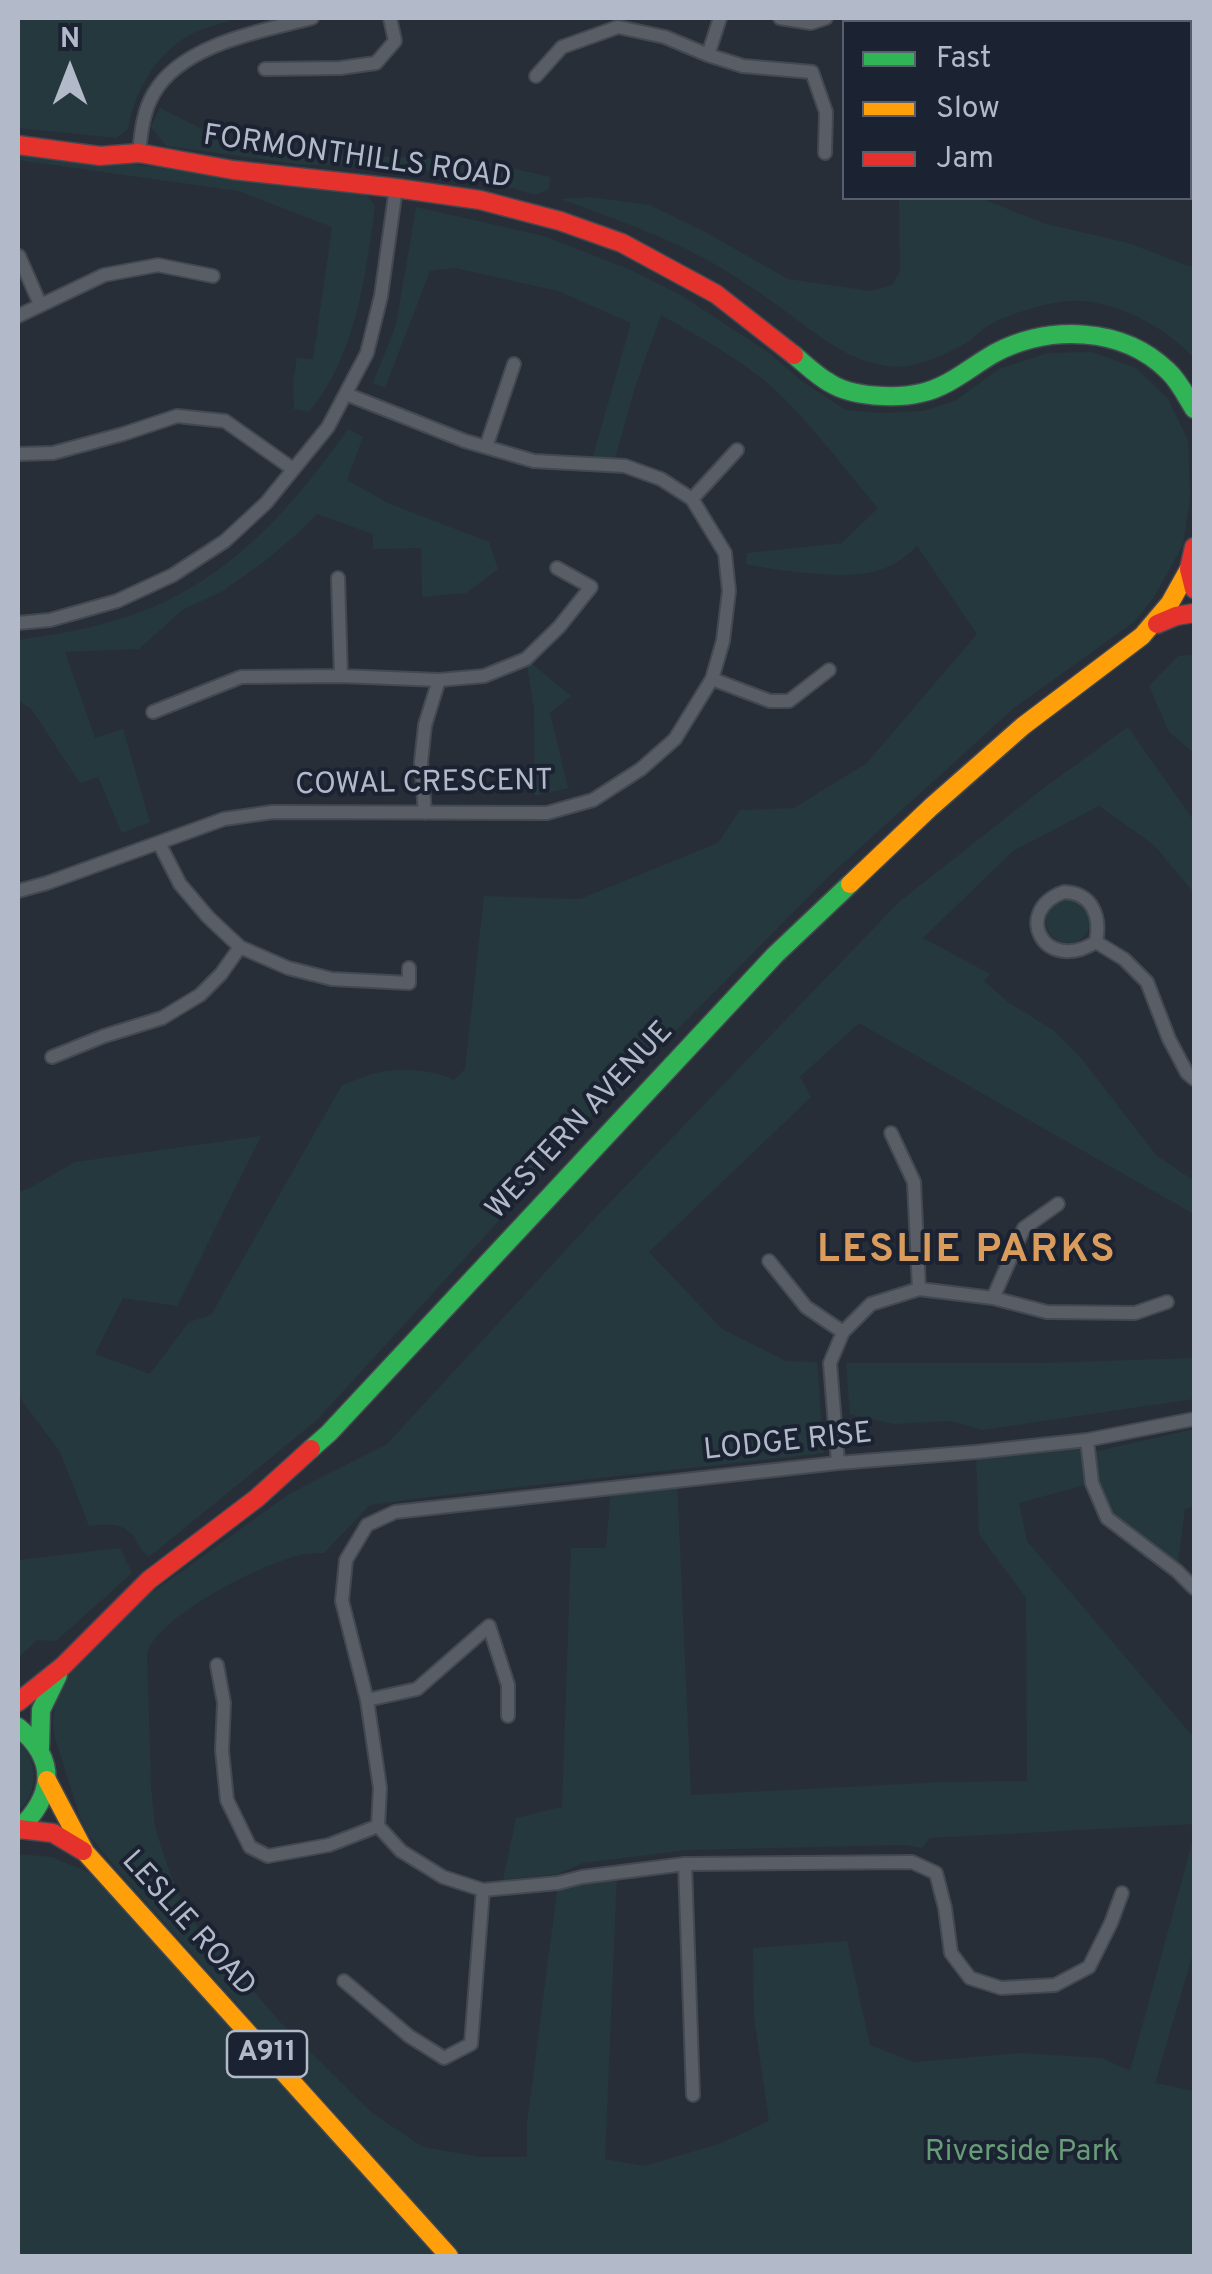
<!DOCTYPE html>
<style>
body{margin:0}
#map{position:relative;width:1212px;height:2274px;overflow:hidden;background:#282e38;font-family:Overpass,sans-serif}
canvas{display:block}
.frame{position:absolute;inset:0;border:20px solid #b2b9c9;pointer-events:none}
.legend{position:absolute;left:842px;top:20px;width:350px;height:180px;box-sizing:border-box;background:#1b2332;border:2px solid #575f6e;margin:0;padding:12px 18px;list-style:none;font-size:30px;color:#b2b9c9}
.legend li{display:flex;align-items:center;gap:20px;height:50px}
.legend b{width:50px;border:2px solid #575f6e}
.north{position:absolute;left:20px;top:20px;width:100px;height:100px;-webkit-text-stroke:8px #1b2332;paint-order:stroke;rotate:0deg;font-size:28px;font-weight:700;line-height:40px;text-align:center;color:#b2b9c9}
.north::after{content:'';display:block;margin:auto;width:35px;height:45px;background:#b2b9c9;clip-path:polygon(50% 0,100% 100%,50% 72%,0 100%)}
</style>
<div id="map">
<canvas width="1212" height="2274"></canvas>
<div class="frame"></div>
<ul class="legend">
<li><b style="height:12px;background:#30b455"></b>Fast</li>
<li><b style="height:12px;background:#ff9f0a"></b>Slow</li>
<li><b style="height:12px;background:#e5322d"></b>Jam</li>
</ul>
<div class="north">N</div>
</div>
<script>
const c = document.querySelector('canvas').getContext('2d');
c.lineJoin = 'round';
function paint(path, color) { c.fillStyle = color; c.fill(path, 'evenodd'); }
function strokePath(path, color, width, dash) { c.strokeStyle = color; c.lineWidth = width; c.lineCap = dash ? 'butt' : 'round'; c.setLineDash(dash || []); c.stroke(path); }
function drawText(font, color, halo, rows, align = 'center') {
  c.font = font + ' Overpass,sans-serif'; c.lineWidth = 8; c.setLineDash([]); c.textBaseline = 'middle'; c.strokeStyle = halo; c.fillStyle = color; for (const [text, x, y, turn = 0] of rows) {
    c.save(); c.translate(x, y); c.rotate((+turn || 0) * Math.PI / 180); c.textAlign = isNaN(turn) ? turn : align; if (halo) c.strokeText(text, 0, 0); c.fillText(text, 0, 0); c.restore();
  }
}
const green = new Path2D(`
 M18,18H238C221,24 201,28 186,37C153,58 135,91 128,129L116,138L18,128Z
 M160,108L228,142L284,153L477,160L550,177L549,189L536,195L466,175L398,167L297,164L166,146L151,127Z
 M18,150L366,193L375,207C365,278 356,355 309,412L294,409L293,382L297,358L313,359L332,227L238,191L18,160Z
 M590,197L650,205L707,233L788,279L871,291L892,285L900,271L899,198H984L985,200L1043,223L1128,243L1194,268V358C1167,329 1122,303 1081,301C1058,299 1014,312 993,323C984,327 977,335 969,341C954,351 916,368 898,367C849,364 823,338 785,311C766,297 747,284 728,272C676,240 618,220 561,199Z
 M416,207L544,236L631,270L679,294L768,352L803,382L846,410L883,413L923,411L955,401L999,369L1048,353L1092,352L1136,368L1168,399L1188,440L1190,497L1183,545L1154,597L1134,622L1014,708L829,876L574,1134L558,1129L544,1146L541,1159L547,1168L317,1420L149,1557C141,1551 139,1545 134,1537C122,1521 106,1524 89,1526L60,1452L18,1395V1192L30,1188L75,1162L261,1136L177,1306L123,1298L95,1354L150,1374L189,1322L211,1315L342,1085C354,1081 368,1074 381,1072C403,1068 434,1070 454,1080L465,1069L484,896L580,899L718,843L740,810L794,808L867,763L977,634L917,546C905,559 886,570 868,573C842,579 772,570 746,564L747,553L842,543L878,508C843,467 805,415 765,381C733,355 696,335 661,315L635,387L615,459L593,456L631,323L558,291L455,268L430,271L385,388L373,383L396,325Z
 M348,429L363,437L347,480L390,504L489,542L498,569L466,593L422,597L421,548L373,549V534L317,514L296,535L265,561L223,591L182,610L139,649L65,652L95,738L123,729L150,822L122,833L98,777L80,783L32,710L18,700V640C63,634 109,625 151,608C236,572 296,503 348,429Z
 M1194,655V753L1169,732L1149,686L1178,656Z
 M526,659L571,696L550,713L568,788L535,796L534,709Z
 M1128,727L1194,821V893L1154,845L1099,806L1013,851L923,938L990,974L984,981L1008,1002L1053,1030L1081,1058L1156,1155L1194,1181V1214L859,1023L800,1077L811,1097L649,1252L722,1329L786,1361L817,1362L824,1453L429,1497L370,1505L324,1553C316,1553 308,1553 300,1555C260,1565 163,1613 147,1652L151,1785L155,1827L169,1871L189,1917L280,2022L372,2113L423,2147L480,2157H527V2124L558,1883L617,1873L605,2159L644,2166L719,2144L769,2121L754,2017L753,1948L847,1941L870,2045L914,2062L1020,2053L1102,2058L1130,2071L1194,1836V1950L1155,2083L1194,2091V2256H463L121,1874L89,1835L80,1817L55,1738L53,1722L55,1705L59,1690L66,1679L149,1595L289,1494L387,1444L597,1216L899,902L1045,787Z
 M1046 921a22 22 0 1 1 44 0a22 22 0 1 1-44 0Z
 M1194,1358V1399L982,1430L951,1421L894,1424L850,1414L846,1363H1041Z
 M1194,1429V1506L1185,1509L1177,1571L1107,1518L1092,1483L1019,1503L1027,1541L1194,1738V1824L930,1838L922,1848L905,1845L688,1850L583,1863L558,1874L503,1880L516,1818L562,1807L571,1548H606L611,1489L677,1481L691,1795L943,1782L1027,1781L1026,1598L979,1534L976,1452L1087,1440L1089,1453Z
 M120,1548L132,1573L56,1641L37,1640L18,1658V1560Z
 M18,1742C39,1759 39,1794 18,1811Z
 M18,1854L52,1857L97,1876L441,2256H18Z`);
const street = new Path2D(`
 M780,18L811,23L826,18
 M922,18L932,22
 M1050,22L1051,18
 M708,55L720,18
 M265,69L340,68L376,63L395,41L390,18
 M536,76L562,47L618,27L665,37L708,55L743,66L812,72L826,112L825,153
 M1191,103H1194
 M139,153C141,133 143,111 154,93C182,44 262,31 312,18
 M1190,158H1194
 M19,256L40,304
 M18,316L104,275L158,265L213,276
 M486,447L514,364
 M18,454L53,453L123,434L177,416L225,421L293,469
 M692,499L737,450
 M338,578L341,676
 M18,623L50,620L117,601L173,575L225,541L266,503L328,427L367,353L381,296L396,188
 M712,679L770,701H789L829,670
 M153,712L241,677L341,676L439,680L484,676L526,659L559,627L591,587L557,568
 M425,813L421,762L425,725L439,680
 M159,843L180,884L208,917L240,947L288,968L332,979L409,983V968
 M18,891L47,883L224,819L273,812L547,813L593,800L641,769L675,739L712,679L723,641L729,591L725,553L692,499L661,479L625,466L534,461L465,441L346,394
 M1064,892C1093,893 1101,917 1096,942C1043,975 1012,910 1064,892Z
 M1096,942L1124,959L1147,982L1169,1039L1187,1073L1194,1079
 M52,1057L104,1036L162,1018L200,995L221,974L240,947
 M891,1133L914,1182L919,1289
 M769,1261L806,1307L843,1332
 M993,1298L1024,1228L1058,1204
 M1087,1440L1092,1483L1107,1518L1177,1571L1194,1588
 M838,1463L830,1363L843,1332L871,1304L919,1289L993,1298L1047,1312L1135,1313L1167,1302
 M217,1665L224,1703L222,1750L227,1800L250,1847L268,1856L329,1845L378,1826
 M367,1700L417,1689L489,1626L508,1685V1716
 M685,1864L693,2095
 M1122,1893L1111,1923L1089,1967L1055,1985L1001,1988L970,1978L951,1953L945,1908L936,1873L912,1862L685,1864L582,1877L558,1883L483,1890L443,1877L401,1851L378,1826L380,1788L367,1700L342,1601L346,1560L367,1525L395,1512L838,1463L976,1452L1087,1440L1194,1419
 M344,1981L409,2036L444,2058L471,2044L483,1890`);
const fast = new Path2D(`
 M794,355C805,364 817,376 830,383C852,397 896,399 921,393C949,387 970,367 995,353C1049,325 1122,326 1168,371C1179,381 1186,396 1194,409
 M311,1449L329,1433L775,955L850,884
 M18,1727C58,1760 54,1796 18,1830
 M40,1748L41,1710L58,1675`);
const slow = new Path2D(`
 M850,884L931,807L1023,726L1142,636L1170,603L1189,569
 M47,1780L85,1852L449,2256`);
const jam = new Path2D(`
 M18,145L100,156L139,153L233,170L396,188L480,200L560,221L622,243L716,294L794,355
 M1194,547L1189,569L1194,589
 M1157,624L1176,616L1194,613
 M18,1702L63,1666L149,1580L257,1498L311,1449
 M19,1829L53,1833L83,1851`);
const shields = [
 [267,2054,80]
];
const shieldNames = [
 ["A911",267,2054]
];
const streetNames = [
 ["FORMONTHILLS ROAD",357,159,8],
 ["COWAL CRESCENT",424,785,-1],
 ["WESTERN AVENUE",581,1122,-47],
 ["LODGE RISE",788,1444,-6],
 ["LESLIE ROAD",187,1925,48]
];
const parkNames = [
 ["Riverside Park",1022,2154]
];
const districtNames = [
 ["LESLIE PARKS",967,1253]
];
paint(green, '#25383e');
strokePath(street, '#444951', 16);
strokePath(fast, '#444951', 21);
strokePath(slow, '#444951', 21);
strokePath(jam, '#444951', 21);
strokePath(street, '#595d65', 12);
strokePath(fast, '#30b455', 18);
strokePath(slow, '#ff9f0a', 18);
strokePath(jam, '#e5322d', 18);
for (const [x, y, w] of shields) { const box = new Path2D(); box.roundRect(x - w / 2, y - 23, w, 46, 8); c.fillStyle = '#1b2332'; c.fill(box); strokePath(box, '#b2b9c9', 2.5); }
drawText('bold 28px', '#b2b9c9', null, shieldNames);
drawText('30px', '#b2b9c9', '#1b2332', streetNames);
drawText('30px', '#689b77', '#1b2332', parkNames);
c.letterSpacing = '2.5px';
drawText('bold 40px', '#d99c5d', '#1b2332', districtNames);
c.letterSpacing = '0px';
</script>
